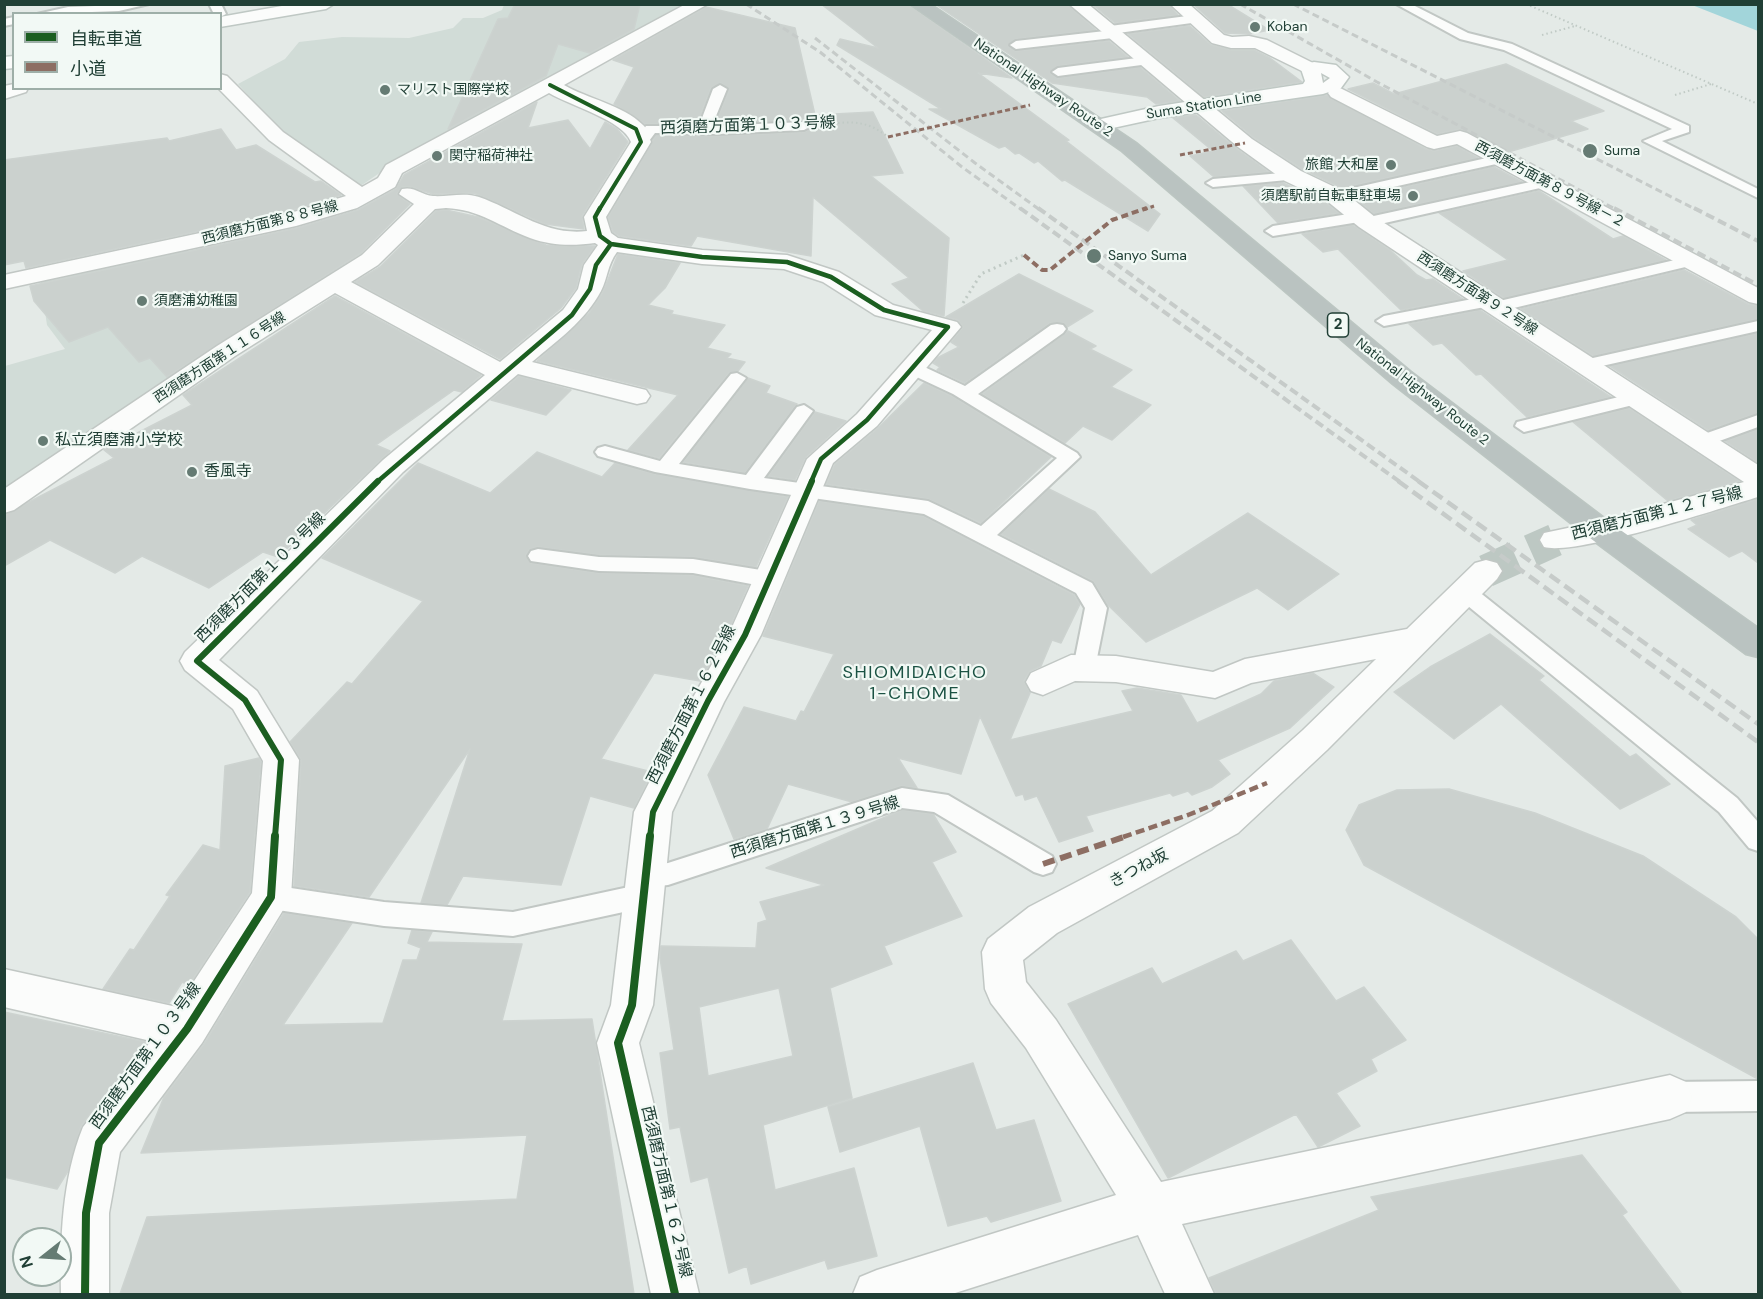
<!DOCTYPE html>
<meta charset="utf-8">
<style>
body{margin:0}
#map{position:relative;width:1763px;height:1299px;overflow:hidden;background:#e4eae7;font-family:"DM Sans","Noto Sans JP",sans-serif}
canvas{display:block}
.frame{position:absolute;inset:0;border:6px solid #203f35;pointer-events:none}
.legend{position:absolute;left:12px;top:12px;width:210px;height:78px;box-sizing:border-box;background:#f2f9f5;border:2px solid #9eafa8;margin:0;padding:8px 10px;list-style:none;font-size:18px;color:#203f35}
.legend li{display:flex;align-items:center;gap:12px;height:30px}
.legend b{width:30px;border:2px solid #9eafa8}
.north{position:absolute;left:12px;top:1227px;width:60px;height:60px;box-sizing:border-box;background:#f2f9f5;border:2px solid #9eafa8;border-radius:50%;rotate:253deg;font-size:16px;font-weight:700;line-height:24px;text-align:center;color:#203f35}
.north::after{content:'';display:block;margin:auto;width:21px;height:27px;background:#657b73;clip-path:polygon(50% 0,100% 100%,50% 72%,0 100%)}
</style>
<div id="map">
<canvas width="1763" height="1299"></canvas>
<div class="frame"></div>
<ul class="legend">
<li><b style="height:8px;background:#1b5e20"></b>自転車道</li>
<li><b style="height:8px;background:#8d6e63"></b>小道</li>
</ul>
<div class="north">N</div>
</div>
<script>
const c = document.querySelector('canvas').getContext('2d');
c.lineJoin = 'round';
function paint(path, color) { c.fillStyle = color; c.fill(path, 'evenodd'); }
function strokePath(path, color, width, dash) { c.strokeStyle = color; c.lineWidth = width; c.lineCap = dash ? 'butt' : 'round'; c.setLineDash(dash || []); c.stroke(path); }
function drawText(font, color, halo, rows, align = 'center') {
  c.font = font + ' "DM Sans","Noto Sans JP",sans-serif'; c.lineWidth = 4.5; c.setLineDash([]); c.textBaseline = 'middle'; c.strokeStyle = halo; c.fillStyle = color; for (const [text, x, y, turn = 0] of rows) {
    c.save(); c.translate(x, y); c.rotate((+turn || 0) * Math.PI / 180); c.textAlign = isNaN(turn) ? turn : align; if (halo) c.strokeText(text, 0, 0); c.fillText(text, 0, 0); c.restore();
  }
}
const built = new Path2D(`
 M504,5H685L400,159L359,187L282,133L238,84L285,59L299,42L342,37L409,38L453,28L463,18H483L502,10Z
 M186,248L263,324L5,494V366L65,349L47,325L40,278Z`);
const water = new Path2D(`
 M1692,5H1758V31Z`);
const building = new Path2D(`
 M515,4H640L634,29L590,53L558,44L546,76L448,129L498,19L508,18Z
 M821,4H908L1012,78L978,73L1069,140L1066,141L1160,214L1148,231L1065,180L1062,181L1038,161L1034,163L1019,153L1015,154L1005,146L999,148L929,109H941L837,45L840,39L878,48Z
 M935,4H1067L1096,30L1016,39L1008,46L1016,51L1109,41L1128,57L1058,66L1050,73L1058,78L1140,67L1180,101L1156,104L1147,97L1052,83Z
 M1092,4H1168L1178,15L1115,23Z
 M1193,4H1227L1269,30L1250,34L1225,33Z
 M706,7L795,28L815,115L873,112L903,173L871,176L949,238L944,316L923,311L892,284L909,278L813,197L811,256L697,236L691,246L619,236L613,232L608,217L656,135L717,136L804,132L813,127L804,120L715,124L729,90L721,83L711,88L697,124H645L614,104L634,67L613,60Z
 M1190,26L1211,45L1231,50H1254L1270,58L1302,82L1204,97L1128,34Z
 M1506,64L1604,111L1571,121L1588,129L1508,152L1461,129L1437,134L1348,89L1373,83L1394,94Z
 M1327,95L1426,149L1434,151L1457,146L1478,158L1342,188L1302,169L1253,137L1222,111Z
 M537,102L528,128L568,120L590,149L605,122L617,129L628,142L582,216L584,229L545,224L474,193L433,194L411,187H402L397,194L410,204L361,253L167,377L150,358L139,362L108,327L69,342L34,301L30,286L297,228L358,210L396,189L404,175Z
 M1196,115L1237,149L1269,172L1214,177L1190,156L1213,151L1173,118Z
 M221,129L236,150L256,145L315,182L321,181L341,195L283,213L26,268L24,261L4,265V160L167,138L169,141Z
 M1494,167L1522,182L1374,214L1355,198Z
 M1283,183L1326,203L1339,213L1278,223L1243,186Z
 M1539,191L1613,239L1623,236L1666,260L1504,298L1463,271L1508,260L1439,213Z
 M446,210L478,217L546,245L595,246L582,264L576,288L561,308L500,359L355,282L380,267L436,211Z
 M1353,225L1390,250L1417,275L1426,280L1433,279L1463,299L1401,310L1338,249L1323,252L1302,234Z
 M618,254L680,263L665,288L648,305L673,311L671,314L725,325L707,348L731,354L727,358L745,362L738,371L729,373L659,458L628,450L678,395L537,361L589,313L603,292Z
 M1684,270L1748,304L1758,306V319L1593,356L1521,309Z
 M1019,274L1093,311L1067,327L1063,323H1050L965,383L937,370L940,367L933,363L937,358L959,347L951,342L963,327L958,320L946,317Z
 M335,296L481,375L462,392L454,390L376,445L390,451L278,557L263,552L209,588L142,556L115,573L50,540L4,566V515L114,458L104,450L192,405L183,395Z
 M1480,310L1611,397L1527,417L1481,374L1476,375L1442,343L1433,345L1409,324Z
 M1068,331L1096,346L1090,349L1132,370L1111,387L1151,405L1112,440L1083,426L1065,443L982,394Z
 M1758,333V413L1708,430L1610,366Z
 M519,376L571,390L546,415L491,400Z
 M748,378L770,386L766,393L797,404L745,473L683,462Z
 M924,383L952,396L1051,457L981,523L928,499L826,484L835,464L878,428Z
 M1629,408L1739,481L1668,501L1573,422Z
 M815,412L846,421L806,457L795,480L768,476Z
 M1758,429V463L1725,441Z
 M537,452L602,477L615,463L655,474L788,497L756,567L693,557L599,555L538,547L530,549L526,555L531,563L599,573L693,575L748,586L730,627L726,626L716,653L700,681L654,673L601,759L652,772L634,808L590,796L561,885L463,876L447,905L421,903L470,749L369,897L294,886L301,760L290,742L347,682L352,684L423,601L322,558L418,463L490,493Z
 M1049,489L1095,512L1151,575L1248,513L1339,574L1288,610L1257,588L1146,642L1108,605L1093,581L1001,534Z
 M1758,499V563L1742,551L1729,557L1688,529L1697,525L1691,520Z
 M819,501L923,516L1074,595L1080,604L1061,643L1052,640L1041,666L1030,671L1024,681L1030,693L1010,740L1133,711L1122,691L1137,688L1181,695L1197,723L1261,694L1274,681L1313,673L1334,687L1290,728L1218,760L1230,774L1212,787L1192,795L1188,791L1173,796L1170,793L1086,816L1093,831L1059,842L1037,796L1025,800L1023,794L1016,796L980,716L961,774L898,758L917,788L901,786L852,802L788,784L767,829L734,839L708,775L744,707L796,721L801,711L804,712L834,654L763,636Z
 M1490,634L1544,676L1539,680L1630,757L1636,754L1670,784L1620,809L1501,704L1454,739L1394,692L1430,667Z
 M259,758L261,762L250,892L189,985L182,982L169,1003L103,989L130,949L134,950L170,896L166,895L203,845L220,850L225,766Z
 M1449,789L1535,813L1643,856L1736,917L1758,939V1079L1364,865L1346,830L1359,805L1397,790Z
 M902,810L933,814L956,852L932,862L962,916L884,946L892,964L830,988L852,1098L763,1125L775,1190L854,1168L877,1256L828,1269L825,1260L751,1284L747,1266L729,1273L708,1177L691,1182L680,1127L670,1129L660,1053L674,1050L660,958L661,946L756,948L758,923L767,920L760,902L824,885L766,868ZM779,988L793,1056L708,1076L699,1007Z
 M284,913L352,923L283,1025L383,1023L403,960H417L421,948L408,943L412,930L432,932L427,942L522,944L502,1021L592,1019L634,1294H120L147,1217L517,1199L527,1135L141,1153L164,1097L204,1044Z
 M1291,940L1336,1001L1364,987L1406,1040L1371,1059L1377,1071L1336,1093L1360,1126L1318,1147L1296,1114L1168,1178L1068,1004L1152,968L1162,984L1236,951L1243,961Z
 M4,1012L146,1042L81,1126L68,1171L57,1189L4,1177Z
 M973,1063L996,1130L1034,1120L1061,1201L991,1222L987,1216L948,1226L920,1126L840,1152L828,1107Z
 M1582,1155L1627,1212L1622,1215L1682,1294H1216L1209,1278L1379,1210L1371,1197Z`);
const streetTunnel = new Path2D(`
 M1486,571L1555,540`);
const pathFar1 = new Path2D(`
 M1526,4L1758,104
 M1542,35L1575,26
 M1675,95L1711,84
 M829,124C854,121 868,121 888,137`);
const path = new Path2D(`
 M963,303L981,274L1024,255`);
const lane = new Path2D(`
 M149,4L119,11L37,14L68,7Z
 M209,4H221L226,14L220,17V14H214Z
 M1396,4H1411L1468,33L1512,44L1689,126V132L1662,141L1758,189V198L1643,141L1672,129L1504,50L1460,39Z
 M1195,15L1199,16V22L1118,33L1117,37L1113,38L1016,49L1010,45L1016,41L1105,31L1106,27L1110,26Z
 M14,17V24L4,26V19Z
 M1145,57L1149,58V64L1058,76L1052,72L1058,68Z
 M720,85L727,89L712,126L804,122L811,126L804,130L717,134L655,133L646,145H636L634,142L646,126H699L713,89Z
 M1500,155L1507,159L1505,162L1335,200L1328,196L1335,192Z
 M1293,172L1300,176L1298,179L1213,187L1206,183L1213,179Z
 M1544,179L1549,180L1551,183L1549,186L1367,227L1359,222L1273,236L1265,231L1273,226L1361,212L1369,217Z
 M1692,256L1698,258L1700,261L1698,264L1497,312L1491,311L1490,306L1384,326L1376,321L1384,316L1488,296L1494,297L1495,302Z
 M1758,321V331L1584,370L1575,365L1584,360Z
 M1057,324L1063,325L1066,329L1063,333L978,394L1077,453L1080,457L997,535L1092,583L1107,608L1095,668L1092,674L1084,677L1076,674L1073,668L1085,608L1076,593L924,514L750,489L655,472L598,456L595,452L598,448L605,446L660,461L731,374L737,373L746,378L679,464L746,475L797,407L804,405L813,411L764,478L928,501L981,526L1057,458L953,394L906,372L903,368L906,364H918L965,386L1051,325Z
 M1635,393L1641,395L1644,399L1641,403L1524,432L1515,426L1517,422Z
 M1758,415V427L1700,448L1690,442L1693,438Z
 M538,549L599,557L693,559L767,571L775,574L778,579L775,584L767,587L693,573L599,571L531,561L528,556L531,551Z
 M1465,584L1473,587L1737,798L1758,822V851L1749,848L1719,812L1457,597L1454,592L1457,587Z
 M902,788L948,795L1052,856L1056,864L1052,872L1043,875L1034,872L934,812L902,808L668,885L650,887L655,896L651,904L642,908L513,936L384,926L271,909L262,905L258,897L262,889L271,885L384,902L513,912L638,885L632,876L636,868L668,863Z
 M1758,1081V1111L1670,1112L1659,1108L1655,1097L1659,1086L1670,1082Z`);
const street = new Path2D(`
 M686,4H708L564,85C588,99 623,105 643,125C648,129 649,137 651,142L606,217L611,233L618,238L702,250L787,255L839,272L893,305L957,322L961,327L877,426L833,463L761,635L724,702L672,812L653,1005L639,1043L699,1294H651L597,1043L611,1005L634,812L691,701L729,634L807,459L857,414L932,330L875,315L823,282L784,269L702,264L617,252C607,266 608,277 601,291C585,321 558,340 532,362L646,390L650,396L646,402L637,404L518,374L403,472L219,660L257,691L299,760L291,897L202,1043L120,1152L109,1213V1294H61C60,1239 62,1179 83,1127L151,1041L4,1007V969L177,1007L252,893L263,761L233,709L185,670L180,661L185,652L383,460L485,375L335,293L235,356L14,510L4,513V489L217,346L362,255L414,204L399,194L402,189C415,186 421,195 433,196C448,197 464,192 479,197C516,210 546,236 587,231L584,217L631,142C623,120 571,106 549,93L402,173L395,187L357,208L296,226L4,289V275L284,215L346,196L269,140L218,88H220V74L227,76L283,132L362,187L378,178L386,165ZM446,208C479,209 500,227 530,238C552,246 573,246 595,243L598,245L584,265L578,289L563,310L500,362L351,282L378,265L435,209Z
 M1069,4H1088L1252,139L1301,171L1343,191L1375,217L1758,465V497C1718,509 1576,556 1544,547L1540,540L1544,533L1601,521L1744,482L1359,227L1327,201L1285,181L1238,147Z
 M1170,4H1189L1224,35L1232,37L1249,36L1267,40L1317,65L1319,69L1310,75L1255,48H1231L1212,43Z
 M14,84V88H28L26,92L4,99V86Z
 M1338,87L1437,136L1460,131L1467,133L1758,288V304L1749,302L1457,144L1434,149L1427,147L1331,97L1328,93L1331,89Z
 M1486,560L1497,563L1502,571L1497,579L1327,750L1238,833L1057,933L1023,960L1026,982L1056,1020L1161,1182L1670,1075L1686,1082L1692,1097L1686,1112L1670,1119L1182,1224L1214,1294H1165L1138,1235L952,1294H853L860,1277L877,1270L1116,1195L1026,1048L991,1003L985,989L982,952L988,939L1029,907L1212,811L1303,730L1376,659L1251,683L1215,698L1116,682L1075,681L1043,695L1031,691L1026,682L1031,673L1071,655L1116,656L1213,672L1245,659L1407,629L1475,563Z`);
const secondary = new Path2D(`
 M293,4H334L326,9L220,27V17Z
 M14,56V68L4,69V57Z
 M1314,62L1336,65L1349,77L1341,88L1323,94L1159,118L1099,131L1092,129L1089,125L1092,121L1159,106L1303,84L1305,81L1301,69L1303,65ZM1321,73L1330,78L1323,83Z`);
const highway = new Path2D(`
 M910,4H930L1136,143L1411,372L1612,524L1758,628V657L1746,654L1590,538L1393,384L1122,151Z`);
const railFar2 = new Path2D(`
 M746,4L820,52L962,167L1022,210
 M1240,4L1377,82L1617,210
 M1293,4L1697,210
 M815,38L975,163L1040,210`);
const railFar1 = new Path2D(`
 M1020,208L1400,482
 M1038,208L1420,482
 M1614,208L1758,285
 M1694,208L1758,241`);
const rail = new Path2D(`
 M1398,481L1758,742
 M1418,481L1758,724`);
const quietFar3 = new Path2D(`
 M888,137L1030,105
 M1180,155L1245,143
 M1143,210L1154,206`);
const quietFar2 = new Path2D(`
 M1024,255L1042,270H1050L1112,220L1147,208`);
const quietFar1 = new Path2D(`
 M1123,837L1188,815L1267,783`);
const quiet = new Path2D(`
 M1043,864L1127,836`);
const cyclewayFar3 = new Path2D(`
 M550,85L636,129L641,142L599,210`);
const cyclewayFar2 = new Path2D(`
 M600,208L595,217L600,236L611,244L702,257L787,262L831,277L884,310L948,327L867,420L821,459L811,482
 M377,482L572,315L590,289L596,265L611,244`);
const cyclewayFar1 = new Path2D(`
 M275,837L281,760L245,700L197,661L378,481
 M650,837L653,812L708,701L745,635L812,481`);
const cycleway = new Path2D(`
 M650,836L632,1005L618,1043L675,1294
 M85,1294L86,1213L99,1143L187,1029L271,897L275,836`);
const markers = [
 [1255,27,6,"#657b73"],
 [385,90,6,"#657b73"],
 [1590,151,8,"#657b73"],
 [437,156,6,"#657b73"],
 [1391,165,6,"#657b73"],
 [1413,196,6,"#657b73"],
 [1094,256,8,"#657b73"],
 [142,301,6,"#657b73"],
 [43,441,6,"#657b73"],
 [192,472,6,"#657b73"]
];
const farPoinames = [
 ["Koban",1267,27],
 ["マリスト国際学校",397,90],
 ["Suma",1604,151],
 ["関守稲荷神社",449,156],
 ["旅館 大和屋",1379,165,"right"],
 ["須磨駅前自転車駐車場",1401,196,"right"],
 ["Sanyo Suma",1108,256],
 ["須磨浦幼稚園",154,301]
];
const farStreetnames = [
 ["National Highway Route 2",1043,88,34],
 ["Suma Station Line",1204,106,-9],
 ["西須磨方面第８９号線－２",1550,185,28],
 ["西須磨方面第８８号線",270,223,-14],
 ["西須磨方面第９２号線",1477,294,33],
 ["西須磨方面第１１６号線",220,358,-33],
 ["National Highway Route 2",1422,392,38]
];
const shields = [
 [1338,325,21]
];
const shieldNames = [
 ["2",1338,325]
];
const streetNames = [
 ["西須磨方面第１０３号線",748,126,-2],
 ["西須磨方面第１２７号線",1657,514,-14],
 ["西須磨方面第１０３号線",261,578,-45],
 ["西須磨方面第１６２号線",692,705,-63],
 ["西須磨方面第１３９号線",815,828,-17],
 ["きつね坂",1139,869,-28],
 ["西須磨方面第１０３号線",146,1056,-54],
 ["西須磨方面第１６２号線",666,1192,77]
];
const poiNames = [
 ["私立須磨浦小学校",55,441],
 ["香風寺",204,472]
];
const neighbourhoodNames = [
 ["SHIOMIDAICHO",915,673],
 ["1-CHOME",915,694]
];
paint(built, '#d1dcd7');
paint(water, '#a2d5da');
paint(building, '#cbd1ce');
strokePath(building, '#cdd3d0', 1.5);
strokePath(streetTunnel, '#bdc8c3', 33, [33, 16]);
strokePath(lane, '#c1c7c4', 4);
strokePath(street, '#c1c7c4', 3);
strokePath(secondary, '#bfc8c4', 3);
strokePath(highway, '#bcc6c2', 3);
strokePath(pathFar1, '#c0cac5', 2, [1.5, 3]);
strokePath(path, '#c0cac5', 3, [2, 4]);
paint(lane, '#fbfcfb');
paint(street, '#fbfcfb');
paint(secondary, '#fbfcfb');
paint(highway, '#bac3c1');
strokePath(railFar2, '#c6cbc9', 3, [7, 4]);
strokePath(railFar1, '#c6cbc9', 4, [9, 4.5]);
strokePath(rail, '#c6cbc9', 4.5, [12, 6]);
strokePath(quietFar3, '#8d6e63', 3, [5, 3]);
strokePath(quietFar2, '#8d6e63', 4, [7, 4]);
strokePath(quietFar1, '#8d6e63', 4.5, [9, 4.5]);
strokePath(quiet, '#8d6e63', 6, [12, 6]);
strokePath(cyclewayFar3, '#1b5e20', 4);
strokePath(cyclewayFar2, '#1b5e20', 4.5);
strokePath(cyclewayFar1, '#1b5e20', 6);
strokePath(cycleway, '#1b5e20', 8);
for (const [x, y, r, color] of markers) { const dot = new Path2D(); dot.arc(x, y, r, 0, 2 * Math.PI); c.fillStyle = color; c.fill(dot); strokePath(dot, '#f2f9f5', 2); }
drawText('14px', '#203f35', '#f2f9f5', farPoinames, 'left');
drawText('14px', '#203f35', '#f2f9f5', farStreetnames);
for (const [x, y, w] of shields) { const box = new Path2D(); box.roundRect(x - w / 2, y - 12, w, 24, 4.5); c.fillStyle = '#f2f9f5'; c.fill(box); strokePath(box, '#203f35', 1.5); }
drawText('bold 15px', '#203f35', null, shieldNames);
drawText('16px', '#203f35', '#f2f9f5', streetNames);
drawText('16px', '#203f35', '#f2f9f5', poiNames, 'left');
c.letterSpacing = '1.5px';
drawText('18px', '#1b5243', '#f2f9f5', neighbourhoodNames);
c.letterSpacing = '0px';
</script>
